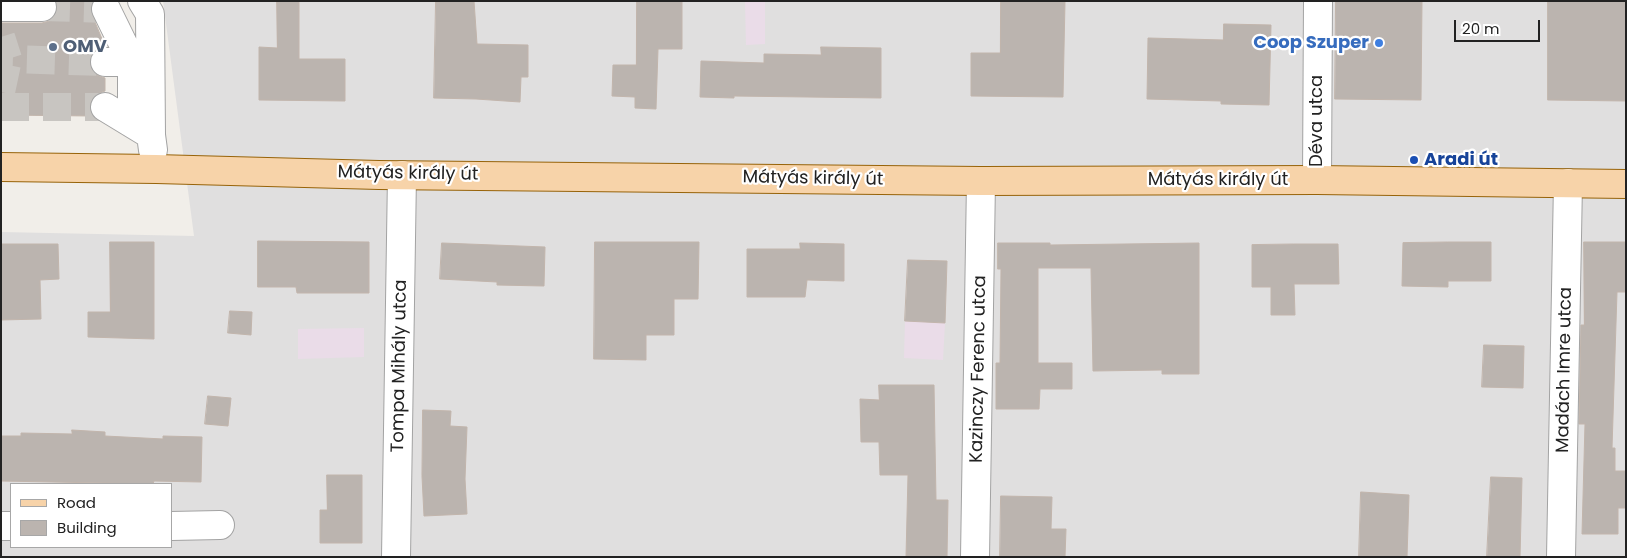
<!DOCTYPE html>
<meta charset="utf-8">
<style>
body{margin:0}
#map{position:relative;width:1627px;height:558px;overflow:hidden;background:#f1eee9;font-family:Poppins,sans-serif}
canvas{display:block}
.frame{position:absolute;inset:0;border:2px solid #222;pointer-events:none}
.legend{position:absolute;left:10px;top:483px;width:162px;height:65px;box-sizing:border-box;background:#fff;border:1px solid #a7a7a7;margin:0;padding:6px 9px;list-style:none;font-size:15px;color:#222}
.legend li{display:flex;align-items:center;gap:10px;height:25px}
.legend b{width:25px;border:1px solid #a7a7a7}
.scale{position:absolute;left:1454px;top:20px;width:86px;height:22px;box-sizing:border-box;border:2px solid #222;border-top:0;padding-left:6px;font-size:15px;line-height:18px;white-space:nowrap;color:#222;-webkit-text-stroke:4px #fff;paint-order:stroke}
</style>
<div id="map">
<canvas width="1627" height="558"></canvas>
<div class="frame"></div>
<ul class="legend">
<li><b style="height:6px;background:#f7d3a9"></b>Road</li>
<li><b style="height:14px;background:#bbb4af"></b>Building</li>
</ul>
<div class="scale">20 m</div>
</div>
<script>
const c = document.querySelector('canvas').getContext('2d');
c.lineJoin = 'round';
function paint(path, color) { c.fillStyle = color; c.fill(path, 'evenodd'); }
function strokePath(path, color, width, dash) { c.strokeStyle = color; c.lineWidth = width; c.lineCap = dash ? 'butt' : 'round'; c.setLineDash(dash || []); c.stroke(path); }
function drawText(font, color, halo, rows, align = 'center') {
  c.font = font + ' Poppins,sans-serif'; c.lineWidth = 4.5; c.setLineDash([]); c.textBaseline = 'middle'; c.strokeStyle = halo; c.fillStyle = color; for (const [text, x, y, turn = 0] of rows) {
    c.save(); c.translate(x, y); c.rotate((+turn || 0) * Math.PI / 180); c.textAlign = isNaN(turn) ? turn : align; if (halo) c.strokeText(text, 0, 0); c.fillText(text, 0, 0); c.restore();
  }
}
const residential = new Path2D(`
 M163,1H1626V557H1V232L194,236ZM11,484H171V547H11Z`);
const industrial = new Path2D(`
 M745,1H765V44L746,45Z
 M905,321L945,323L943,360L904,358Z
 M364,328V357L298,359V329Z`);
const building = new Path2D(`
 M56,1H93L90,8L92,15L105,46L98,48L92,54L89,62L91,69L97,75L105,78V91L97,94L91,99L89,107L92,116L1,115V23H42L49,21L56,14L58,7Z
 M277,1H299V59H345V101L259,100V47L277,48Z
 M436,1H474L477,44L528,45V77H521L520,102L476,99L434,98Z
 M637,1H682V49H658L656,109L635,108V97L612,96L613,65H636Z
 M1001,1H1065L1063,97L971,96V53H1000Z
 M1336,1H1422L1421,100L1335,99Z
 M1548,1H1626V101L1548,100Z
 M1224,24L1271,25L1269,105L1221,104V101L1147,99L1148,38L1223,40Z
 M821,47L881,48V98L734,96V98L700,97L701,61L764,63V54L821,55Z
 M258,241L369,242V293H297L296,287H258Z
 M110,242H154V339L88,337V312H110Z
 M595,242H699L698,299H674V335H646V360L594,359Z
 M1448,242H1491V281H1448V287L1402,286L1403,243Z
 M1584,242H1626V292H1617L1612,448H1615V471H1626V508H1618V534H1582L1585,424H1579L1581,325H1584Z
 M442,243L545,247L544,286L497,285V282L440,279Z
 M800,243L844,244V281L807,280L805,297H747V249H800Z
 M998,243H1050V245L1199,243V374H1162V370L1093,371L1091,268H1038V363H1072V389H1040L1039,409H996V363H1000L1001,269H998Z
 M1,244H58L59,279L40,280L41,319L1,320Z
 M1294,244H1338L1339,284H1294L1295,315H1271V287H1252V245Z
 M908,260L947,261L945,323L905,321Z
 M230,311L252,312L251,335L228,333Z
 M1484,345L1524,346L1523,388L1482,387Z
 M879,385H934L936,500H948L947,557H906L908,475H880L879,442H861L860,399L879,400Z
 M208,396L231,398L228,426L205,424Z
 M423,410L451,411L450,426L467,427L465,479L467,514L424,516L422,476Z
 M72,430L105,432V436L163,439V436L202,437L201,482L154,481L153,484L1,481V436H21V433L72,434Z
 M327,475H362V543H320V510H327Z
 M1491,477L1522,478L1520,557H1487Z
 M1361,492L1409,495L1407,557H1359Z
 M1001,496L1052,497L1051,529H1066L1065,557H1000Z`);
const minorTunnel = new Path2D(`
 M42,7L106,9
 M1,37L8,59L105,62
 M1,92L8,59
 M1,107H105`);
const minor = new Path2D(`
 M142,1L150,14L151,135
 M1,7H42
 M106,9L132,62V99
 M105,62H132
 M105,107L151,135L153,150
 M1317,180L1318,1
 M1,526H11
 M171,526L220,525
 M396,557L402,175
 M975,557L981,181
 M1561,557L1568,183`);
const major = new Path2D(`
 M1,167L156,169L379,175L981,181L1317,180L1626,184`);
const markers = [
 [1379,43,5,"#3f7fe0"],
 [53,47,5,"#5c6f8a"],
 [1414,160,5,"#1a4fb4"]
];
const shopNames = [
 ["Coop Szuper",1369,43]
];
const serviceNames = [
 ["OMV",63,47]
];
const streetNames = [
 ["Déva utca",1317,121,-90],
 ["Mátyás király út",408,174,1],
 ["Mátyás király út",813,179,1],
 ["Mátyás király út",1218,180],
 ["Tompa Mihály utca",400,366,-89],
 ["Kazinczy Ferenc utca",979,369,-89],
 ["Madách Imre utca",1565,370,-89]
];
const transitNames = [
 ["Aradi út",1424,160]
];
paint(residential, '#e0dfdf');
paint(industrial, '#eadce8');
paint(building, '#bbb4af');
strokePath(building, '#c2b5ac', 1);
strokePath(minorTunnel, '#c8c5c1', 28, [28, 14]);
strokePath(minor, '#a3a3a3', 30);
strokePath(major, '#976309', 30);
strokePath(minor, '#fff', 28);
strokePath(major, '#f7d3a9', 28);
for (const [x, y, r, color] of markers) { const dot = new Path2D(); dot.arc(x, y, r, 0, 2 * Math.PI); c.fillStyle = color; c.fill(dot); strokePath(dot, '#fff', 2); }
drawText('bold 18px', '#366cbe', '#fff', shopNames, 'right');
drawText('bold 18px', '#4e5e75', '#fff', serviceNames, 'left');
drawText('18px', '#222', '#fff', streetNames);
drawText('bold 18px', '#164399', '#fff', transitNames, 'left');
</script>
